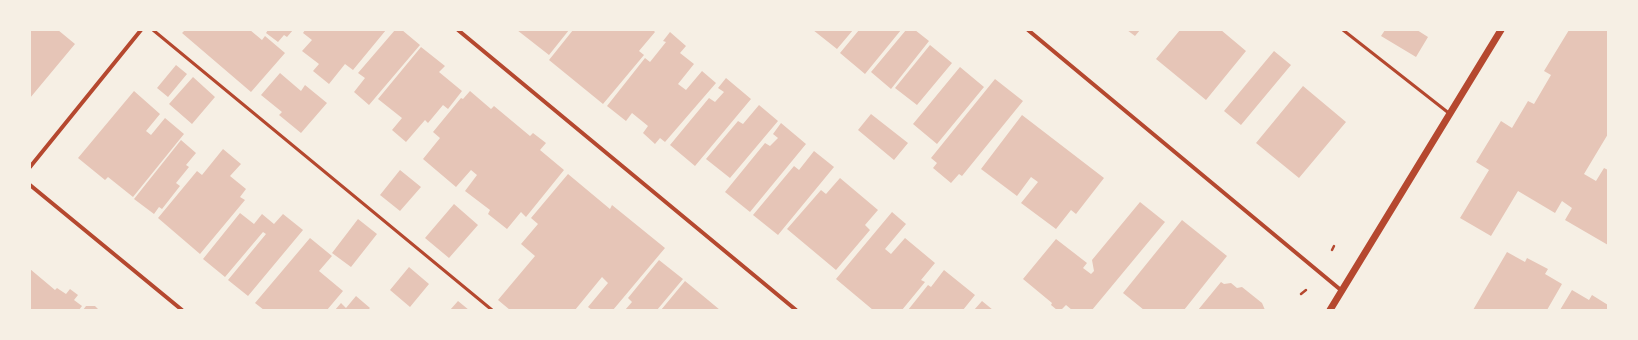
<!DOCTYPE html>
<style>
body{margin:0}
#map{position:relative;width:1638px;height:340px;overflow:hidden;background:#f6efe4;font-family:"DM Sans",sans-serif}
canvas{display:block}
.frame{position:absolute;inset:0;border:31px solid #f6efe4;pointer-events:none}
</style>
<div id="map">
<canvas width="1638" height="340"></canvas>
<div class="frame"></div>
</div>
<script>
const c = document.querySelector('canvas').getContext('2d');
c.lineJoin = 'round';
function paint(path, color) { c.fillStyle = color; c.fill(path, 'evenodd'); }
function strokePath(path, color, width, dash) { c.strokeStyle = color; c.lineWidth = width; c.lineCap = dash ? 'butt' : 'round'; c.setLineDash(dash || []); c.stroke(path); }
const building = new Path2D(`
 M30,30H58L75,44L30,98Z
 M185,30H250L262,40L265,36L285,53L251,92L182,33Z
 M268,30H293L287,37L284,35L278,42L266,33Z
 M305,30H386L353,70L345,64L329,84L313,71L319,64L302,51L312,40L303,33Z
 M395,30H402L420,45L369,105L354,92L365,78L358,73Z
 M517,30H569L549,55Z
 M573,30H653L655,32L639,51L644,55L603,104L549,60Z
 M813,30H853L837,49Z
 M859,30H901L865,74L840,53Z
 M906,30H915L929,41L891,89L871,72Z
 M1127,30H1140L1135,36Z
 M1180,30H1221L1246,51L1206,100L1156,59Z
 M1385,30H1417L1428,37L1416,57L1381,36Z
 M1569,30H1608V134L1584,174L1596,181L1604,168L1608,170V245L1565,220L1572,208L1562,201L1555,213L1518,191L1491,236L1460,218L1489,170L1476,162L1501,121L1512,128L1528,101L1534,104L1551,75L1544,71Z
 M670,32L686,46L680,53L694,64L678,84L686,90L702,71L716,83L665,142L660,138L655,144L643,133L648,126L632,113L626,121L607,106L645,58L650,62L666,42L663,41Z
 M930,45L952,63L917,105L895,88Z
 M421,47L445,66L439,72L462,91L448,109L443,105L428,123L425,120L406,142L392,130L402,118L378,99Z
 M1274,51L1291,65L1241,125L1224,111Z
 M176,65L187,74L168,97L157,88Z
 M960,67L984,87L937,144L913,124Z
 M280,73L301,91L305,85L327,103L301,133L279,115L282,112L261,95Z
 M193,77L215,97L192,124L169,104Z
 M726,78L751,99L695,166L670,145L709,98L715,102L724,92L718,88Z
 M995,79L1023,101L962,176L959,174L951,183L933,168L937,163L931,158Z
 M1303,86L1346,122L1299,178L1256,143Z
 M134,91L160,114L146,131L151,135L165,118L184,134L133,197L108,177L105,180L78,158Z
 M470,91L491,109L494,106L530,136L533,133L546,143L540,150L564,170L526,217L521,212L507,229L488,214L490,210L465,191L477,175L471,170L456,187L423,159L440,138L433,132L461,98L463,99Z
 M759,105L778,121L730,178L706,159L738,121L743,124Z
 M871,114L908,143L894,160L858,130Z
 M1022,115L1104,178L1076,214L1071,210L1056,229L1021,203L1038,182L1031,177L1017,196L981,169Z
 M781,123L806,144L750,212L725,192L765,143L770,146L778,138L773,134Z
 M181,140L196,153L186,165L189,167L176,183L180,186L162,209L159,207L154,214L134,199Z
 M223,149L241,164L230,176L246,189L240,197L245,200L200,254L158,218L197,171L202,175Z
 M814,151L834,167L778,235L753,215L794,166L799,170Z
 M400,170L421,187L400,211L380,195Z
 M568,174L610,209L612,205L665,248L613,310H592L588,307L608,283L602,277L575,310H510L498,300L535,256L521,244L538,224L531,218Z
 M840,178L878,210L865,225L870,230L836,270L787,229L821,190L826,194Z
 M1140,202L1165,222L1092,310H1072L1066,305L1061,310H1057L1051,305L1052,303L1023,279L1056,239L1087,263L1083,268L1091,274L1094,271L1092,260Z
 M454,204L478,225L449,258L425,238Z
 M892,212L906,224L885,249L891,254L905,238L935,263L921,280L925,282L902,310H873L836,279Z
 M240,213L254,224L262,214L274,224L283,214L303,230L248,296L228,280L266,234L263,232L225,277L203,259Z
 M358,219L377,234L351,267L332,253Z
 M1182,220L1227,256L1184,310H1144L1123,293Z
 M310,238L332,256L319,271L343,291L327,310H264L255,303Z
 M1507,252L1525,262L1527,258L1548,269L1545,274L1562,284L1547,310H1473Z
 M659,260L683,279L657,310H625L632,302L628,298Z
 M409,267L429,284L410,307L390,290Z
 M30,269L55,290L57,288L66,294L70,289L78,295L74,300L82,306L79,310H30Z
 M944,270L975,295L963,310H908L928,285L931,287Z
 M685,281L708,300L720,310H661Z
 M1221,282L1224,284L1231,283L1237,288L1242,287L1262,303L1265,310H1198Z
 M1572,290L1589,300L1592,295L1608,305V310H1560Z
 M356,296L370,308L368,310H335L341,303L346,308Z
 M458,301L469,310H450Z
 M982,301L993,310H974Z
 M86,306H95L99,310H83Z`);
const path = new Path2D(`
 M1332,250L1334,246
 M1301,294L1306,290`);
const service = new Path2D(`
 M153,30L492,310
 M1343,30L1450,114`);
const minor = new Path2D(`
 M458,30L796,310
 M1028,30L1342,291
 M30,167L141,30
 M30,185L182,310`);
const tertiary = new Path2D(`
 M1330,310L1501,30`);
paint(building, '#e6c5b7');
strokePath(path, '#b5482f', 2.5);
strokePath(service, '#b5482f', 3);
strokePath(minor, '#b5482f', 4);
strokePath(tertiary, '#b5482f', 7);
</script>
